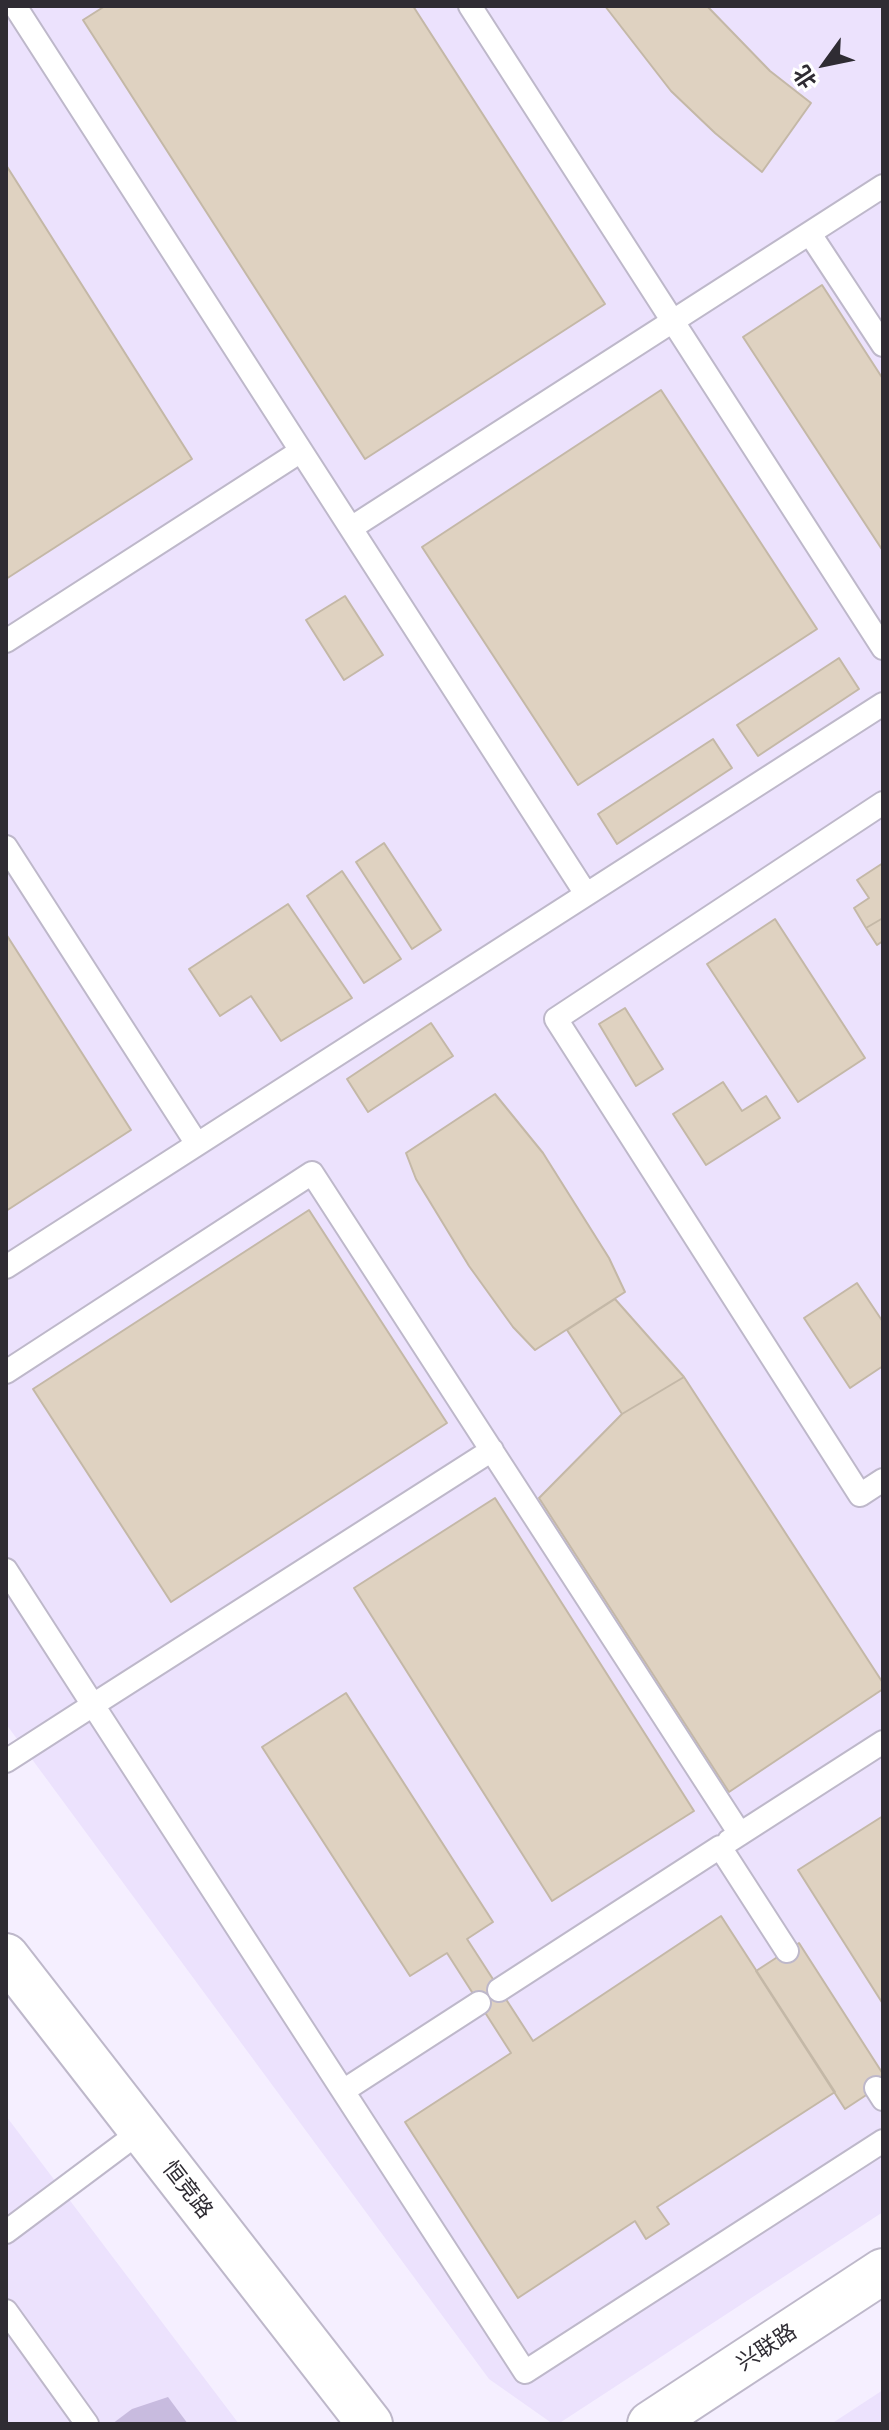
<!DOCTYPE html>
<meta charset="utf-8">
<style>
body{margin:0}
#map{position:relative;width:889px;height:2430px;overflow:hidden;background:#f5efff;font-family:"IBM Plex Sans","Noto Sans SC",sans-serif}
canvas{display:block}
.frame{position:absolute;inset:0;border:8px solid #2f2c33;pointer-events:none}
.north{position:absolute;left:785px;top:24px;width:80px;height:80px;-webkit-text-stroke:6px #fff;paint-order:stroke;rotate:237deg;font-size:22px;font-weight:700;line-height:32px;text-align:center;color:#2f2c33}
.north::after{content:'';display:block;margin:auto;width:28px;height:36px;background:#2f2c33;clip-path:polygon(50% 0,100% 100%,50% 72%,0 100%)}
</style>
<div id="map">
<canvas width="889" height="2430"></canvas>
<div class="frame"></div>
<div class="north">北</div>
</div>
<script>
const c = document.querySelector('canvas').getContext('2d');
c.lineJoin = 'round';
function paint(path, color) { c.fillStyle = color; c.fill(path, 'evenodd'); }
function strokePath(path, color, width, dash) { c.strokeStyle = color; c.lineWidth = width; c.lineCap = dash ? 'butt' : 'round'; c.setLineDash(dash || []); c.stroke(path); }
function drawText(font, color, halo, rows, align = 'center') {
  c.font = font + ' "IBM Plex Sans","Noto Sans SC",sans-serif'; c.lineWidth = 6; c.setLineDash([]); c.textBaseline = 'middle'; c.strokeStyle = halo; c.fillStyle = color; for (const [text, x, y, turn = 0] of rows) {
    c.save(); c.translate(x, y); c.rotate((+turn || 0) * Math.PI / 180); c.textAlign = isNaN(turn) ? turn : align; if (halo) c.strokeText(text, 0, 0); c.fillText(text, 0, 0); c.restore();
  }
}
const built = new Path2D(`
 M6,6H883V2212L558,2424H553L489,2379L6,1724Z
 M6,2116L239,2424H6Z
 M883,2390V2424H831Z`);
const green = new Path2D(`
 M168,2397L188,2424H112L132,2409Z`);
const building = new Path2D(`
 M105,6H413L605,304L365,459L83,20Z
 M605,6H707L770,71L811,103L762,172L715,133L671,91Z
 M6,165L192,459L6,579Z
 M822,285L883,379V551L743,337Z
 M661,390L817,629L578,785L422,547Z
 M345,596L383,655L344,680L306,620Z
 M839,658L859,689L758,756L737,725Z
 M713,739L732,768L617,844L598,814Z
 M384,843L441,930L412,949L356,862Z
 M883,863V918L866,928L854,908L869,898L857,880Z
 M342,871L401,959L364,983L307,896Z
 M288,904L352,998L281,1041L251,996L220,1016L189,969Z
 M883,918V941L877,945L866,928Z
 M775,919L865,1058L798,1102L707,964Z
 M6,934L131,1130L6,1211Z
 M625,1008L663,1069L636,1086L599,1024Z
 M431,1023L453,1056L368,1112L347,1079Z
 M723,1082L742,1111L766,1096L780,1118L706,1165L673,1114Z
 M495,1094L543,1153L609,1258L625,1292L535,1350L513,1327L469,1266L416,1179L406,1153Z
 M309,1210L447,1423L171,1602L33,1389Z
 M857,1283L883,1322V1366L850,1388L804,1318Z
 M615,1299L684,1377L622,1414L567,1330Z
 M684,1377L883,1683V1689L729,1792L539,1498L622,1414Z
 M495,1498L694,1811L552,1901L354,1588Z
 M346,1693L493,1922L467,1939L533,2041L721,1916L835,2092L657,2207L669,2224L646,2239L635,2221L518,2298L405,2122L511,2053L447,1953L410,1976L262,1747Z
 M883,1816V2004L798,1870Z
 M799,1943L883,2074V2084L845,2109L756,1971Z`);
const lane = new Path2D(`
 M15,6L586,894
 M470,6L883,648
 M810,234L883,345
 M351,528L883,186
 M6,641L301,451
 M883,803L556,1019L860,1495L883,1480
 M6,847L197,1144
 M6,1267L883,704
 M6,1372L312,1173L740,1834
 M6,1570L93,1705L492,1450
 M6,1761L93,1705L525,2372L883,2141
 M729,1841L883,1742
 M499,1990L720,1847L787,1951
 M876,2088L883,2099
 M343,2091L479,2003
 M6,2232L141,2131
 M6,2311L87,2424`);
const street = new Path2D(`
 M650,2424L883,2271`);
const secondary = new Path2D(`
 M6,1956L370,2424`);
const streetNames = [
 ["恒竞路",187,2190,52],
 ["兴联路",767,2348,-33]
];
paint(built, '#ece2fd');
paint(green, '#c8bbdf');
paint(building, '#dfd2c1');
strokePath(building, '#c4b8a7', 2);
strokePath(lane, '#beb8ca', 26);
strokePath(street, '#beb8ca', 48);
strokePath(secondary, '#beb8ca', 48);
strokePath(lane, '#fff', 22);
strokePath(street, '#fff', 44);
strokePath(secondary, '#fff', 44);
drawText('22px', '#2f2c33', '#fff', streetNames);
</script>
